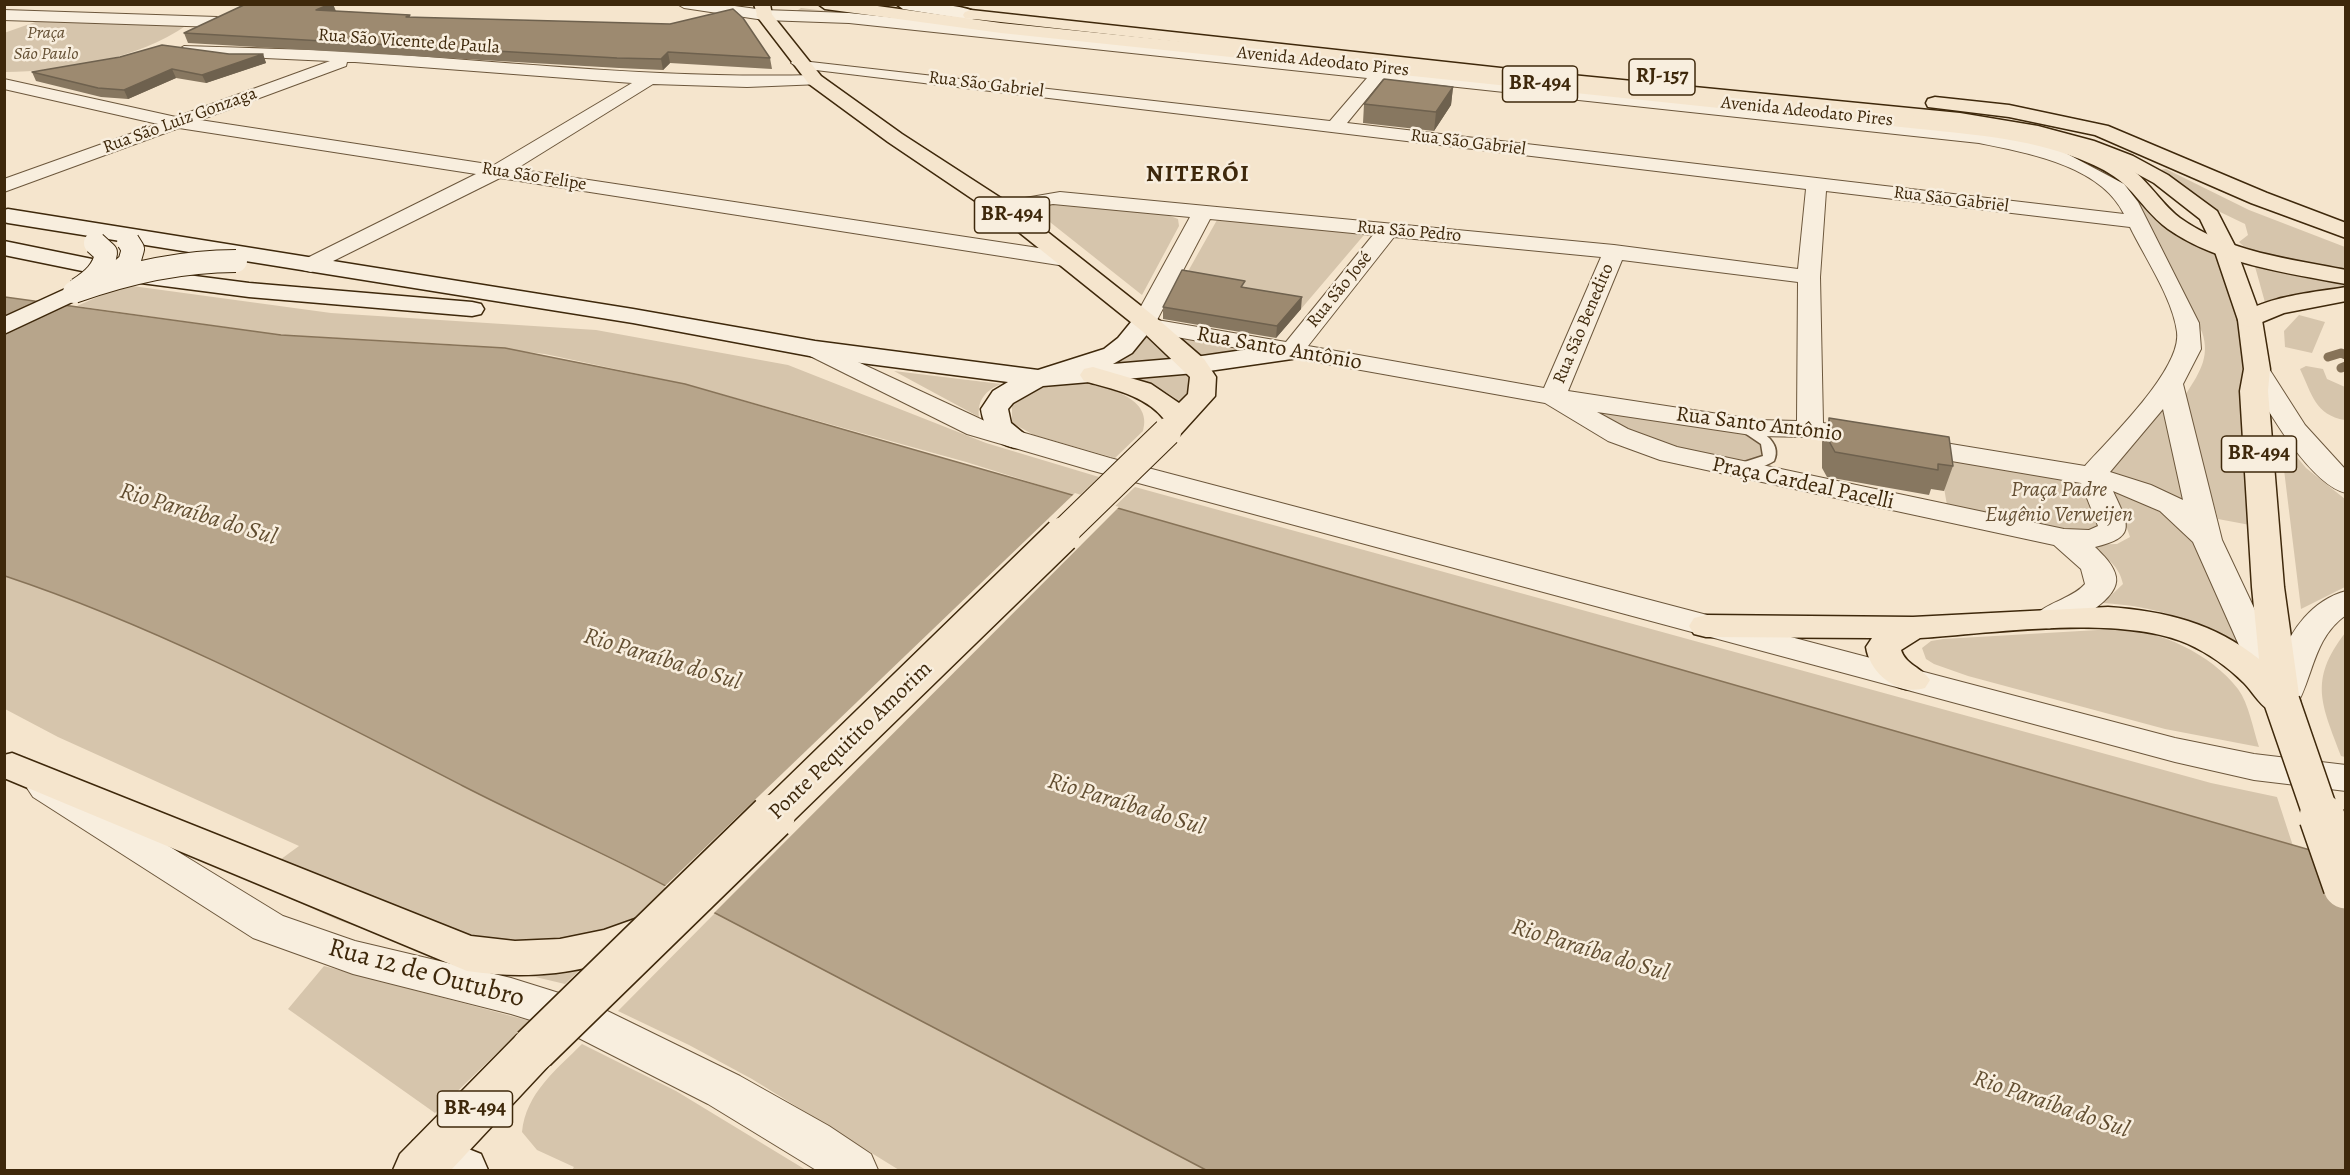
<!DOCTYPE html>
<meta charset="utf-8">
<style>
body{margin:0}
#map{position:relative;width:2350px;height:1175px;overflow:hidden;background:#f5e5cd;font-family:Alegreya,serif}
canvas{display:block}
.frame{position:absolute;inset:0;border:6px solid #3e280b;pointer-events:none}
</style>
<div id="map">
<canvas width="2350" height="1175"></canvas>
<div class="frame"></div>
</div>
<script>
const c = document.querySelector('canvas').getContext('2d');
c.lineJoin = 'round';
function paint(path, color) { c.fillStyle = color; c.fill(path, 'evenodd'); }
function strokePath(path, color, width, dash) { c.strokeStyle = color; c.lineWidth = width; c.lineCap = dash ? 'butt' : 'round'; c.setLineDash(dash || []); c.stroke(path); }
function drawText(font, color, halo, rows, align = 'center') {
  c.font = font + ' Alegreya,serif'; c.lineWidth = 5; c.setLineDash([]); c.textBaseline = 'middle'; c.strokeStyle = halo; c.fillStyle = color; for (const [text, x, y, turn = 0] of rows) {
    c.save(); c.translate(x, y); c.rotate((+turn || 0) * Math.PI / 180); c.textAlign = isNaN(turn) ? turn : align; if (halo) c.strokeText(text, 0, 0); c.fillText(text, 0, 0); c.restore();
  }
}
const green = new Path2D(`
 M801,8L994,31L1972,132L2040,143L2091,160L2122,176L2177,234L2223,252L2246,330L2251,379L2250,525L2218,519L2184,397C2198,375 2211,358 2202,332C2187,303 2171,275 2157,246C2151,234 2147,219 2140,208C2104,153 2032,143 1972,135L795,12Z
 M41,20L187,25C137,60 64,71 5,72L4,33Z
 M2166,169L2249,210L2345,247V270C2321,266 2253,259 2239,242L2248,235L2245,224L2218,211L2158,170Z
 M1049,203L1165,214L1178,219L1179,226L1142,295L1036,211V208Z
 M1217,220L1361,233L1364,235L1301,309L1241,298L1182,282Z
 M2254,263L2345,282V289C2317,290 2291,291 2266,306Z
 M125,285L331,313L596,330L788,365L986,443L1099,477L1078,497L966,462L685,384L545,354L466,345L281,335L77,306Z
 M2299,315L2325,322L2312,353L2285,347L2284,331Z
 M1173,334L1264,350L1200,358Z
 M1148,335L1177,362L1106,364L1126,354Z
 M2306,366L2323,369L2327,379L2345,387V420C2315,415 2312,394 2300,369Z
 M1189,369L1193,378L1185,408C1168,387 1143,383 1118,377Z
 M894,371L1001,384C986,390 977,400 979,417Z
 M1075,382C1099,385 1154,395 1143,431L1115,458L1034,435L1012,423V404L1036,386Z
 M2166,402L2194,511L2107,473Z
 M1574,403L1741,429L1763,445L1765,455L1761,459L1744,465L1676,453Z
 M2280,437L2306,468L2345,499V587L2301,609Z
 M1939,459L2077,476L2107,522L2096,534L1948,511Z
 M1135,487L2211,783L2277,797L2293,846L1113,508Z
 M2114,489L2157,506L2190,536L2240,646C2196,620 2154,606 2103,603L2123,584C2119,564 2103,555 2087,545L2117,544L2130,537Z
 M4,576C236,653 447,783 668,886L565,984L425,951L338,920L251,881L299,846L58,737L5,709Z
 M2115,629C2159,629 2211,654 2238,689C2249,704 2253,729 2259,747L2165,729L1968,676L1934,664L1926,659L1922,648L1931,641L1943,639Z
 M2345,633V757L2341,756C2322,705 2308,681 2345,633Z
 M715,913L1206,1170H899L752,1079L689,1045L618,1011Z
 M324,966L530,1021L435,1113L288,1009Z
 M582,1044L676,1091L806,1170H572L574,1167L537,1150L522,1132C526,1093 556,1070 582,1044Z`);
const water = new Path2D(`
 M5,297L281,335L505,348L685,384L2345,860V1170H1206L715,913C634,866 547,829 463,786C313,709 164,629 5,576Z`);
const pier = new Path2D(`
 M1075,493L1119,507L712,915L664,887Z`);
const stream = new Path2D(`
 M2328,357L2341,353L2346,355
 M2341,368L2346,366`);
const lane = new Path2D(`
 M1742,423C1758,428 1783,441 1774,461C1764,467 1747,474 1735,471L1733,468L1735,465L1763,456L1761,444L1736,427Z`);
const street = new Path2D(`
 M677,4H720L764,10L849,13L1979,131L2058,149L2124,184L2138,202L2199,323L2201,349L2183,384L2222,540L2279,661C2291,630 2312,600 2346,591V615C2312,639 2314,678 2294,710L2282,714L2270,710L2265,702L2266,697L2258,688L2193,542L2160,511L2113,491C2128,524 2138,537 2095,547C2103,555 2114,565 2116,577C2120,600 2070,626 2051,628C2047,629 2042,627 2038,626L2033,619C2044,602 2071,600 2085,584L2081,569L2054,545L1660,460L1608,441L1545,403L1143,331L1133,321L1190,217L1053,204C1034,206 1023,225 1006,220L1003,216L1025,198L1060,192L1614,245L1798,269L1806,189L799,68L791,63L793,60L1330,121L1367,78L849,23L764,20L684,8ZM1383,79L1979,143C2027,153 2100,165 2124,214L1347,123ZM1826,191L2130,227C2145,258 2173,299 2177,332C2182,369 2110,438 2085,466L1823,423L1820,277ZM1210,219L1373,235L1286,342L1157,320ZM1394,237L1601,257L1544,388L1308,346ZM1622,260L1798,282L1797,421L1758,420L1568,391ZM2163,409L2183,500L2151,485L2110,472ZM1597,412L1758,436L1810,437L2081,483L2098,526L2089,530L2064,529L1677,447L1628,429Z
 M4,10L217,17L225,22L217,27L4,20Z
 M184,46C241,48 299,49 357,52C510,62 662,79 815,75L823,80L821,84L747,87L653,84L516,169L1065,252L1073,254L1076,259L1073,264L1065,266L500,178L311,272L303,270L300,265L303,260L476,174L179,128L4,192V179L158,124L4,89V79L176,117L330,61L178,54L176,51ZM347,62H355L632,83L494,165L200,120L346,66Z
 M815,342L987,422L1110,458L2175,738L2254,754L2346,765V791L2254,780L2175,762L1090,470L967,434L806,354L803,349L806,344Z
 M2257,361L2266,364L2305,425L2346,470V493C2308,484 2263,402 2244,369L2248,364Z
 M46,775L59,779L283,916L355,941L511,978L591,1003L740,1076L829,1126L871,1154L878,1170H816L708,1104L563,1030L511,1014L353,974L253,938L33,797L27,788L33,779Z`);
const secondary = new Path2D(`
 M896,4C913,4 968,2 979,15L971,20L903,9Z
 M8,209L633,309L815,341L1038,370L1104,349L1118,338L1136,316L1145,313L1154,316L1158,321L1132,353L1113,364L1195,357L1292,343L1301,346L1305,351L1301,356L1292,359L1195,373L1043,386L1013,403L1008,409L1011,423L1033,441L1029,447C1004,453 984,433 981,409L993,391L1008,382L815,357L633,323L8,223L4,222V210Z
 M4,241L141,269L249,283L472,302L481,304L484,309L481,314L472,316L249,297L141,283L4,255Z
 M74,285L83,287L86,292L83,297L4,334V317Z
 M431,1134L481,1154L488,1170H412L406,1157L413,1141Z`);
const primary = new Path2D(`
 M764,10L770,12L821,76L902,134L1021,211L1160,321L1204,359L1216,377L1215,396L1177,438L1167,441L1157,438L1153,432L1164,419C1145,395 1112,389 1084,381L1080,375L1084,369L1093,367L1151,384L1179,403L1188,394L1190,377L1142,331L1005,221L888,142L809,84L756,15Z
 M971,10L1510,69L1960,113L2038,126L2094,141L2133,156L2168,175L2217,211L2235,246L2262,320L2270,369L2268,391L2284,587L2300,702L2295,711C2286,713 2277,716 2269,710C2259,704 2252,691 2244,683C2228,667 2208,653 2188,644C2122,614 1994,633 1920,638L1901,650C1905,664 1922,668 1930,680L1925,688C1898,696 1870,674 1866,647L1872,638L1706,637L1694,634L1689,626L1694,618L1706,615L1913,617L2108,607C2165,611 2214,623 2259,659L2252,587L2240,391L2244,369L2238,320L2213,246L2200,219L2154,183L2119,164L2080,149L2037,138L1960,125L1510,79L965,18L963,15L965,12Z
 M12,753L471,936L515,941L560,939L604,930L649,914L664,919L671,931L664,943C596,970 541,982 467,971L4,778V755Z
 M534,1029L551,1035L557,1049L551,1063L451,1170H393L400,1154L517,1035Z`);
const highway = new Path2D(`
 M754,4H770L772,15L770,18H758Z
 M818,4H863L1001,23L1920,117C1988,125 2058,132 2120,162C2146,175 2158,201 2180,218C2227,252 2291,259 2346,270V284C2287,273 2218,264 2168,229C2152,218 2141,201 2127,187C2116,176 2103,169 2089,163C2037,139 1976,135 1920,129L1001,33L825,9Z
 M1935,97L2009,105L2108,126L2267,193L2346,223V238L2251,203L2095,135L2009,117L1928,107L1926,103L1928,99Z
 M2346,287V301L2284,313L2250,327L2241,325L2238,320C2253,297 2319,292 2346,287Z`);
const secondaryBridge = new Path2D(`
 M111,279L129,263L133,249L128,241
 M78,289C92,280 104,270 106,253L95,243
 M74,292C127,273 179,261 236,261`);
const primaryBridgeFar2 = new Path2D(`
 M1060,536L1167,432`);
const primaryBridgeFar1 = new Path2D(`
 M2282,702L2322,818
 M771,818L1062,535`);
const primaryBridge = new Path2D(`
 M2322,817L2346,886
 M534,1049L772,817`);
const wall = new Path2D(`
 M333,4L336,11L410,15V17L770,58L772,69L670,63L663,70L619,68L188,43L184,33Z
 M229,54H263L266,63L206,83L176,78L128,99L101,97L36,81L32,72Z
 M1453,87L1451,105L1434,131L1363,123L1364,104Z
 M1245,287L1301,309L1276,338L1163,319V307Z
 M1829,418L1953,466L1944,491L1931,489L1929,495L1827,477L1822,468V442Z`);
const shadedWall = new Path2D(`
 M330,4H333L336,13L316,10Z
 M668,52L670,63L663,70L661,59Z
 M263,54L266,63L206,83L202,75Z
 M172,69L176,78L128,99L124,90Z
 M1453,87L1451,105L1434,131L1436,112Z
 M1302,297L1301,309L1276,338L1277,326Z`);
const building = new Path2D(`
 M246,4H330L316,10L410,15L406,17L670,24L733,9L743,18L770,58L668,52L661,59L617,58L184,33Z
 M162,45L229,54H263L202,75L172,69L124,90L98,88L32,72L120,57Z
 M1384,79L1453,87L1436,112L1364,104Z
 M1182,270L1245,281L1241,287L1302,297L1277,326L1163,307Z
 M1829,418L1949,437L1953,466L1938,464V470L1835,452L1830,443Z`);
const farParknames = [
 ["Praça",46,34],
 ["São Paulo",46,55]
];
const farStreetnames = [
 ["Rua São Vicente de Paula",409,42,4],
 ["Avenida Adeodato Pires",1323,62,6],
 ["Rua São Gabriel",986,85,7],
 ["Avenida Adeodato Pires",1807,112,6],
 ["Rua São Luiz Gonzaga",180,121,-20],
 ["Rua São Gabriel",1468,143,7],
 ["Rua São Felipe",534,177,9],
 ["Rua São Gabriel",1951,200,7],
 ["Rua São Pedro",1409,232,5],
 ["Rua São José",1340,290,-51],
 ["Rua São Benedito",1584,324,-67]
];
const shields = [
 [1662,77,66],
 [1540,84,75],
 [1012,215,75],
 [2259,454,75],
 [475,1109,75]
];
const shieldNames = [
 ["RJ-157",1662,77],
 ["BR-494",1540,84],
 ["BR-494",1012,215],
 ["BR-494",2259,454],
 ["BR-494",475,1109]
];
const streetNames = [
 ["Rua Santo Antônio",1279,349,10],
 ["Rua Santo Antônio",1759,425,7],
 ["Praça Cardeal Pacelli",1803,484,12],
 ["Ponte Pequitito Amorim",851,741,-44]
];
const parkNames = [
 ["Praça Padre",2059,491],
 ["Eugênio Verweijen",2059,516]
];
const farDistrictnames = [
 ["NITERÓI",1198,175]
];
const waterNames = [
 ["Rio Paraíba do Sul",198,515,17],
 ["Rio Paraíba do Sul",662,660,17],
 ["Rio Paraíba do Sul",1126,805,17],
 ["Rio Paraíba do Sul",1590,951,17],
 ["Rio Paraíba do Sul",2051,1105,19]
];
const nearStreetnames = [
 ["Rua 12 de Outubro",426,974,15]
];
paint(green, '#d6c5ac');
paint(water, '#b7a58b');
strokePath(water, '#877358', 1.5);
paint(pier, '#f5e5cd');
strokePath(stream, '#877358', 9);
strokePath(lane, '#6c573c', 3);
strokePath(street, '#6c573c', 2);
strokePath(secondary, '#3e280b', 3);
strokePath(primary, '#3e280b', 3);
strokePath(highway, '#3e280b', 3);
paint(lane, '#f8eede');
paint(street, '#f8eede');
paint(secondary, '#f8eede');
paint(primary, '#f5e5cd');
paint(highway, '#f5e5cd');
strokePath(secondaryBridge, '#3e280b', 24, []);
strokePath(primaryBridgeFar2, '#3e280b', 30, []);
strokePath(primaryBridgeFar1, '#3e280b', 38, []);
strokePath(primaryBridge, '#3e280b', 48, []);
strokePath(secondaryBridge, '#f8eede', 22);
strokePath(primaryBridgeFar2, '#f5e5cd', 28);
strokePath(primaryBridgeFar1, '#f5e5cd', 35);
strokePath(primaryBridge, '#f5e5cd', 45);
paint(wall, '#877760');
paint(shadedWall, '#6e614e');
paint(building, '#9d8a70');
strokePath(building, '#6e614e', 1.5);
drawText('italic 18px', '#644f33', '#f8eede', farParknames);
drawText('18px', '#3e280b', '#f8eede', farStreetnames);
for (const [x, y, w] of shields) { const box = new Path2D(); box.roundRect(x - w / 2, y - 18, w, 36, 4.5); c.fillStyle = '#f8eede'; c.fill(box); strokePath(box, '#3e280b', 1.5); }
drawText('bold 21px', '#3e280b', null, shieldNames);
drawText('22px', '#3e280b', '#f8eede', streetNames);
drawText('italic 22px', '#644f33', '#f8eede', parkNames);
c.letterSpacing = '1.5px';
drawText('bold 24px', '#3e280b', '#f8eede', farDistrictnames);
c.letterSpacing = '0px';
drawText('italic 24px', '#624e31', '#f8eede', waterNames);
drawText('27px', '#3e280b', '#f8eede', nearStreetnames);
</script>
